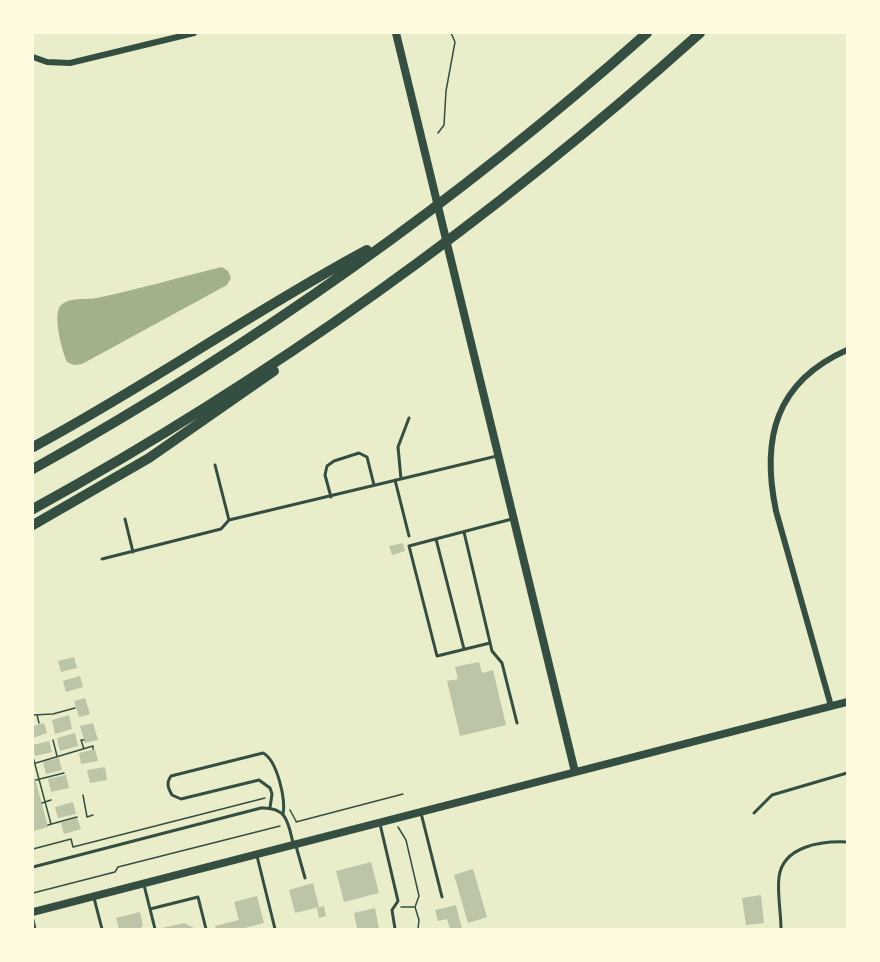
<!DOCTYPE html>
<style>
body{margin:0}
#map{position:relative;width:880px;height:962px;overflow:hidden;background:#e9edc9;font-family:"Times New Roman",serif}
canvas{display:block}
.frame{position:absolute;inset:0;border:34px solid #fefae0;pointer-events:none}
</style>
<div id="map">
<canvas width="880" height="962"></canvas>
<div class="frame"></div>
</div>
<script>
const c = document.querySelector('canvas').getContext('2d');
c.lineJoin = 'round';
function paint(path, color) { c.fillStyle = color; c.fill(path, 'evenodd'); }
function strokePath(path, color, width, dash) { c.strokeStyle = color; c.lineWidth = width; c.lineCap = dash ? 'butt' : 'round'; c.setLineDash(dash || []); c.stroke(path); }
const water = new Path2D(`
 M222,267L228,271L231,278L227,285L82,364L74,365L67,362C62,351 52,314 61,305C70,297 86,300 97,298C139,289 181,277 222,267Z`);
const building = new Path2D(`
 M403,543L405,551L392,555L389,546Z
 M74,657L77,668L61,672L58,661Z
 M479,662L482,673L493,670L506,725L460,736L447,681L458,679L455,667Z
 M80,676L83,687L66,692L63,681Z
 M85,698L90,714L79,717L74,701Z
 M69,715L72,729L55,734L52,720Z
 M44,723L47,733L33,738V726Z
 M93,723L98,740L85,743L80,726Z
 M75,733L78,746L60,751L57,738Z
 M49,741L52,752L35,756L33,745Z
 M95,749L98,761L81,764L79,753Z
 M59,758L62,770L46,774L43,762Z
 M105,767L107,780L90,783L87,770Z
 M66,775L69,788L51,792L48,779Z
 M33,778H35L48,827L33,831Z
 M73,802L76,814L58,818L55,807Z
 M77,818L81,829L64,834L61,823Z
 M371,862L379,893L344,902L336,871Z
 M473,869L487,917L468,923L454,875Z
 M313,883L319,907L295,913L289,890Z
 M761,895L764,923L746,925L742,898Z
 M257,896L264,923L241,929H216L215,926L239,920L234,902Z
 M456,905L462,929H450L447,919L438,921L435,910Z
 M324,906L326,916L319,918L317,908Z
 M375,908L379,929H357L354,913Z
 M140,912L143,926L141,927L142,929H119L116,918Z
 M184,923L196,929H162V928Z`);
const path = new Path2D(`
 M438,133L444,125L446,91L455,42L451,33
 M33,715L53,714L75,708
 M37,715L39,723
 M53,740L57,756
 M84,749L81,740H84
 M33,757L51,824
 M36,763L93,746V749
 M36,780L64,773
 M83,795L87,817L93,815
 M42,803L51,800
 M290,810L296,821
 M296,822L403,794
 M48,825L77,817
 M398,827L406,840L419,896L415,907L419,920L418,929
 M33,849L71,839L73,847L265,798
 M33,893L115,872L118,867L280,826
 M401,907H414`);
const service = new Path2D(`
 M215,465L229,520
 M401,479L398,447L409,418
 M395,480L409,536
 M331,497L325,475L327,466L334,461L359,453L367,457L374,485
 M125,519L133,552
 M464,532L492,651L502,663L517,723
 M436,539L464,649
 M102,559L221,529L229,520L497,456
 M490,643L437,656L409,546L512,519
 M270,808L272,794L270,788L259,780L181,799L172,795C168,788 166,783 171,776L263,753C277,760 286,799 283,815
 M421,813L442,897
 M754,813L772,795L847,773
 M380,824L398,901L392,910L395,929
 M296,846L305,878
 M257,856L275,929
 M33,867L261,808C287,807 288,822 293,843
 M144,885L155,929
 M94,898L102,929
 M150,909L198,897L206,929
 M33,920L35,929
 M781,929C781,912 777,894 779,877C783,846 821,841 847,842`);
const minor = new Path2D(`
 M33,57L47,62L70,63L194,33
 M831,706L776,511C761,439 775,382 847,350`);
const tertiary = new Path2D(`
 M396,33L575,772
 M33,912L847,702`);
const motorway = new Path2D(`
 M33,447C147,386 253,311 367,250
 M33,469C252,347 459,200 647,33
 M33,509C273,377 496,216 700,33
 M33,525L149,458L274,371`);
paint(water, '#a3b18a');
paint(building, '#bcc5a7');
strokePath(path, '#344e41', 1.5);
strokePath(service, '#344e41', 3);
strokePath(minor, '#344e41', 6);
strokePath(tertiary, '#344e41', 8);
strokePath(motorway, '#344e41', 10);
</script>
